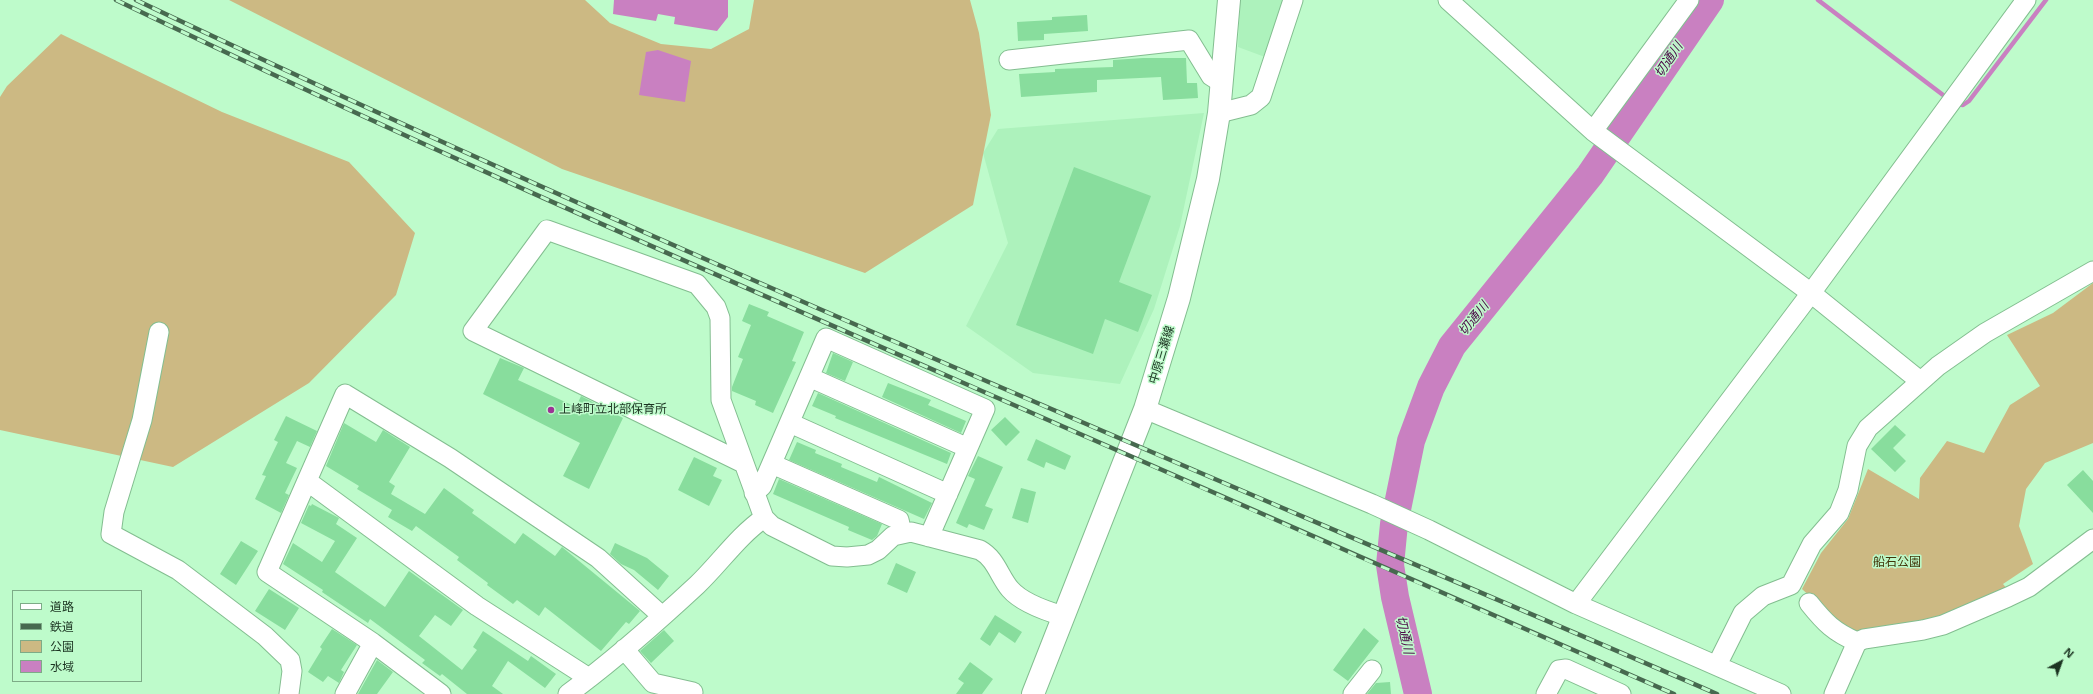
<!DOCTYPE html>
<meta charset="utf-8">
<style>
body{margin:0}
#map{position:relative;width:2093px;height:694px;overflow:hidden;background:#befbcb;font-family:"Noto Sans","Noto Sans JP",sans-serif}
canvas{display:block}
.legend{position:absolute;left:12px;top:590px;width:130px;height:92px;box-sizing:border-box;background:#befbcb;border:1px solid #7dab87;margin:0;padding:5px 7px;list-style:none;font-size:12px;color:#1b3321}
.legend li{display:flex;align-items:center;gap:8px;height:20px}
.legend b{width:20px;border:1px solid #7dab87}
.north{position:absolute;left:2041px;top:642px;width:40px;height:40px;-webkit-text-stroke:3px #befbcb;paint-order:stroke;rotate:41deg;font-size:11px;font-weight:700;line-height:16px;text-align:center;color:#1b3321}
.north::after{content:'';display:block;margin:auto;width:14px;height:18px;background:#1b3321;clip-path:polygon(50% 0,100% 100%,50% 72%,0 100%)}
</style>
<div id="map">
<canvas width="2093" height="694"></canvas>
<ul class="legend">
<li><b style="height:5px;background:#fff"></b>道路</li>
<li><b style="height:5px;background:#47694f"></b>鉄道</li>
<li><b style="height:11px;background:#ccb983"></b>公園</li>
<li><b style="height:11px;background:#c980c1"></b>水域</li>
</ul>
<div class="north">N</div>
</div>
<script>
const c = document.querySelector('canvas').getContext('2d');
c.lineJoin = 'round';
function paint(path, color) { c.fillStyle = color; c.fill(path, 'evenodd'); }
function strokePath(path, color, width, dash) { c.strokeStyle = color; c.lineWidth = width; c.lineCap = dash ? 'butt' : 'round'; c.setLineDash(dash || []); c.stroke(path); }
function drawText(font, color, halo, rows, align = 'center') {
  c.font = font + ' "Noto Sans","Noto Sans JP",sans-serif'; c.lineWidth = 3; c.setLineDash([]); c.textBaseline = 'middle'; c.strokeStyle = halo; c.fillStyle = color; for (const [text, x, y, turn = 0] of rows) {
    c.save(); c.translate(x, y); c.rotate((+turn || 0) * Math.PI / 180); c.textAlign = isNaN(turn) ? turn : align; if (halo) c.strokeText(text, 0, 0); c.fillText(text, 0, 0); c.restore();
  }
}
const built = new Path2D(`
 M1240,0H1283L1265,57L1238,47Z
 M1204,113L1180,226L1154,309L1120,384L1033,373L966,326L1008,243L983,153L998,129Z`);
const green = new Path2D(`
 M229,0H585L610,23L661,44L711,49L749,29L754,0H970L979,33L991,115L973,205L865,273L562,169Z
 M61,34L222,112L349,162L415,233L396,295L309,383L173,467L0,430V97L7,86Z
 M2093,283V443L2045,463L2026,489L2019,526L2033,564L2003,584L2008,590L1935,623L1854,637L1802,589L1821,553L1848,519L1868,469L1919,499L1920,478L1947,441L1984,453L2010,405L2040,386L2007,335L2053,313Z`);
const water = new Path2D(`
 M614,0H728V17L717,31L674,24L675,17L658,14L656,21L613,14Z
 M658,50L691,61L685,102L639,95L646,52Z`);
const stream = new Path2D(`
 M1818,0L1947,98
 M1955,104L1963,105L1969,101L2046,0`);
const river = new Path2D(`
 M1418,694L1395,597L1390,565L1394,524L1411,441L1431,387L1452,346L1590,175L1710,0`);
const building = new Path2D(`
 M1087,15L1088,31L1044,34V40L1018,41L1017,22L1052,20V17Z
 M1143,58H1186L1187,83H1197L1198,98L1163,100L1161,77L1097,80V92L1021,97L1019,74L1055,72V69L1113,67V60Z
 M1074,167L1151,196L1119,282L1152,295L1138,332L1105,319L1093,354L1016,325Z
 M749,304L769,312L767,316L804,332L792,361L796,362L773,413L755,405L756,401L732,391V387L743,359L738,357L751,325L742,321Z
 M833,353L853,362L845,381L826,373Z
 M500,358L524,368L518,380L576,407L581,396L623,418L589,489L563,476L580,443L483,394Z
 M888,383L931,400L928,405L966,421L961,433L882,397Z
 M818,393L951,453L947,464L835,418L836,416L812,406Z
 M286,416L317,431L310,447L297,441L286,463L297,468L285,493L289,495L281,513L255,499L266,476L262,475L278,442L274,440Z
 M1005,417L1020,432L1006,446L991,430Z
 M344,423L376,442L383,430L410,447L389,482L395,486L391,494L425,514L444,488L474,510L472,513L515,544L523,533L555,556L562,547L640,611L629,624L626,622L601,651L545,607L539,616L517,600L513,604L487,585L488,583L457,560L459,557L416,526L412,531L388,517L392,510L357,489L359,486L326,466Z
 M1895,425L1906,435L1893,448L1906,461L1895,472L1871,449Z
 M1036,439L1071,456L1065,470L1046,462L1044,468L1027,460Z
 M797,442L816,450L815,453L842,464L841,467L877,482L879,477L932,503L924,519L789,460Z
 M978,456L1003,467L985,506L993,509L984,530L969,524L967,528L956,523L975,479L968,476Z
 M694,457L717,468L713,476L722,480L709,506L678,490Z
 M2083,470L2093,481V513L2067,485Z
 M779,479L882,524L877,536L872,540L848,530L849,527L773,494Z
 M1021,488L1036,492L1028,523L1012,518Z
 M312,504L339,518L336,524L357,538L335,572L385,607L409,571L463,610L451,626L435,615L419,636L462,670L477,650L473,647L483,631L528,661L531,656L556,674L545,688L508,661L492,686L503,694H467L442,674L440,676L422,663L425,660L370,619L368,623L322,592L323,590L283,564L293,543L322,562L335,541L301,523L309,505L311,506Z
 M241,541L258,551L236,585L220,574Z
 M615,543L647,558L669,576L658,590L634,570L621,564L610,554Z
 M896,563L916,572L907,593L887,584Z
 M269,589L299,608L285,630L255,611Z
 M995,615L1022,632L1015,643L999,632L990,646L980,639Z
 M1364,628L1379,641L1348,681L1333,670Z
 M332,629L357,645L341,670L344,672L339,683L328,676L323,682L308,672L322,649L320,647Z
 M664,630L674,641L651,663L640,651Z
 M377,660L393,672L377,694H358Z
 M970,662L993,679L982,694H956L964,683L958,679Z
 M1390,682L1391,694H1367L1376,683Z`);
const minor = new Path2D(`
 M1448,0L1593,131L1811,293L1920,381
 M1009,60L1189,40L1211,76L1222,83
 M1219,113L1251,105L1261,97L1293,0
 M1593,131L1689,0
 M159,332L142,420L114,512L111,534L178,570L265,636L290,660L292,671L289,694
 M809,377L968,448
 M1145,409L1372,504L1429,530L1576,604L1781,694
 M790,423L948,494
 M743,463L473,331L547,230L697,284L716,307L720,318L721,400L764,518L772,526L832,556L847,557L868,555L878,550L893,536L911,532L980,550C996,559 999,576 1010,589C1022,603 1046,611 1063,616
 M772,464L899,520L902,533
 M307,481L477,606L589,678
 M754,493L762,486L826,338L985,409L929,537
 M1809,603C1825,623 1834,632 1857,642
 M1576,604L1811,293L2026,0
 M624,649L653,683L693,692L692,694
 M1717,665L1743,613L1763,596L1791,585L1812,544L1839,513L1848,490L1857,446L1868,428L1938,366L1985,333L2093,271
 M345,694L373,643
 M441,694L373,643L267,572L345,394L450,458L598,558L662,616
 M568,694C613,661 656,623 697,585C720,563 738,536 764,518
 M1353,694L1372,670
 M1546,694L1559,670L1566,669L1621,694
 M1834,694L1857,642L1864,639L1923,630L1943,625L2008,597L2029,587L2093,539`);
const major = new Path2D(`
 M1033,694L1145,409L1179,298L1208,179L1219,113L1229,0`);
const rail = new Path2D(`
 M116,0C394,134 677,258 959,381C1198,486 1436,591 1674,694
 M136,0C656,247 1189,466 1717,694`);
const markers = [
 [551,410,4,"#9c3395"]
];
const streetNames = [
 ["中原三瀬線",1162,355,-73]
];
const poiNames = [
 ["上峰町立北部保育所",559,410]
];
const parkNames = [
 ["船石公園",1897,563]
];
const waterNames = [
 ["切通川",1669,60,-56],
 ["切通川",1474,319,-51],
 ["切通川",1404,635,77]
];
paint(built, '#adf2bc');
paint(green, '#ccb983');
paint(water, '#c980c1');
strokePath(stream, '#c980c1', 4.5);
strokePath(river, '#c980c1', 28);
paint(building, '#88dd9d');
strokePath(minor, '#83be90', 21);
strokePath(major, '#83be90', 24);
strokePath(minor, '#fff', 19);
strokePath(major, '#fff', 22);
strokePath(rail, '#47694f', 4.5);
strokePath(rail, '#befbcb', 3, [9]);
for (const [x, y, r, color] of markers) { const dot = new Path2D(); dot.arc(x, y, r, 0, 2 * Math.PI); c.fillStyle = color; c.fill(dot); strokePath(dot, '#befbcb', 1.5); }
drawText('12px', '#1b3321', '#befbcb', streetNames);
drawText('12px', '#1b3321', '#befbcb', poiNames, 'left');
drawText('12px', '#423509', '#befbcb', parkNames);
drawText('italic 13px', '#4b0747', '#befbcb', waterNames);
</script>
